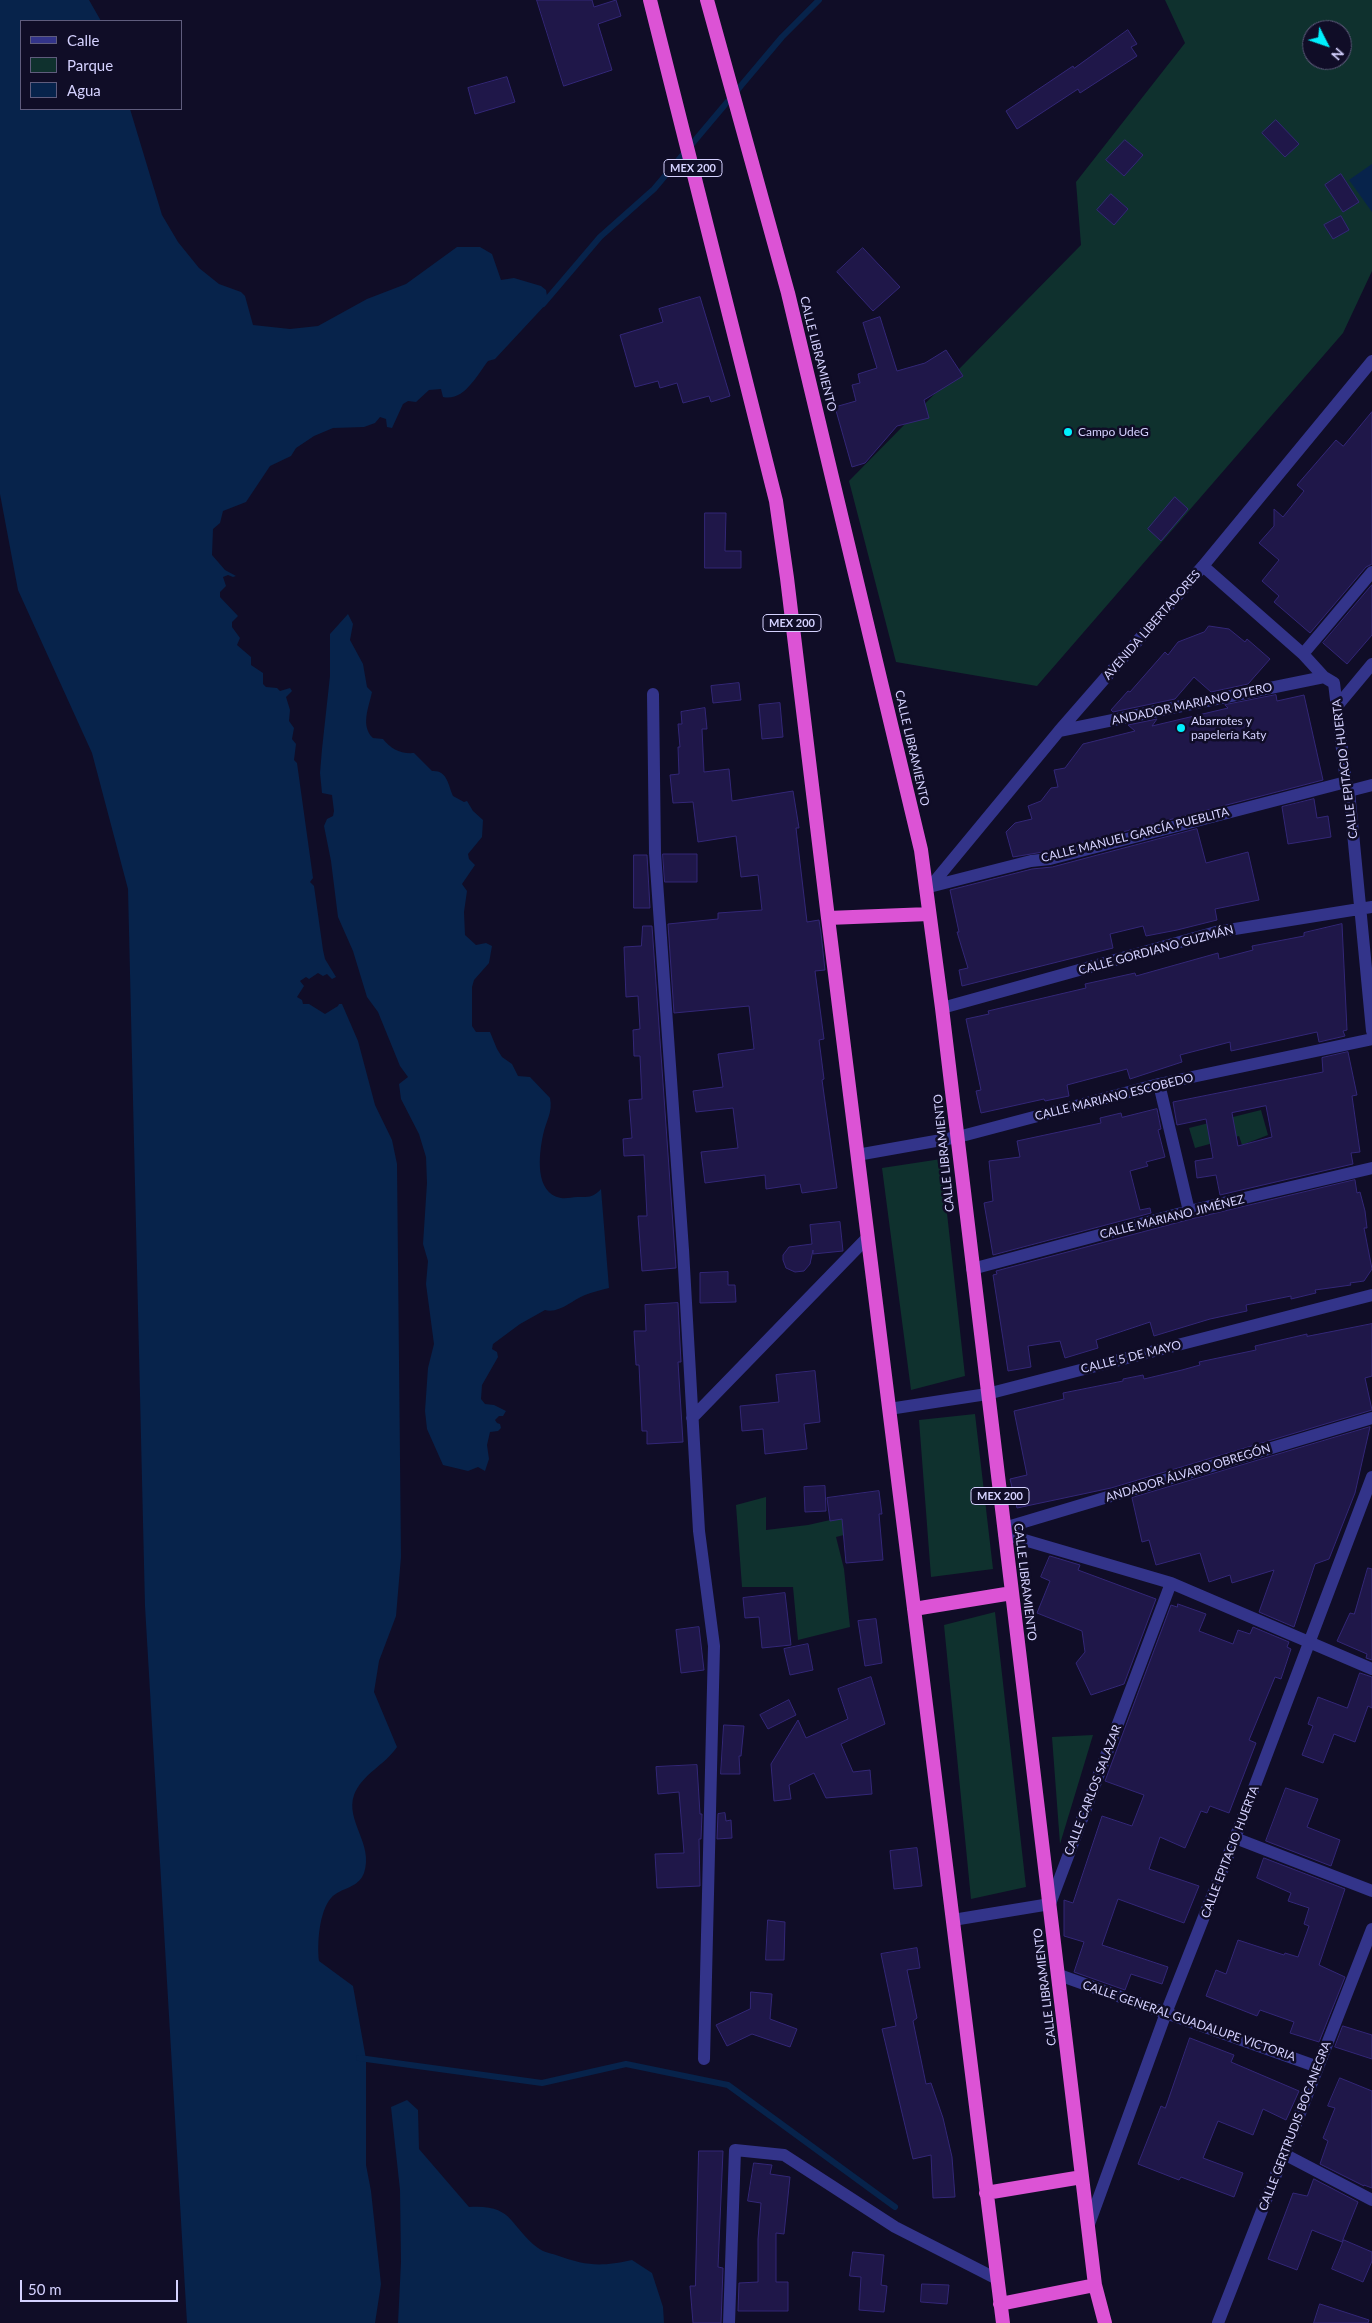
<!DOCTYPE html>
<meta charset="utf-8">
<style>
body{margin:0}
#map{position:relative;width:1372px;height:2323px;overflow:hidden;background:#100d27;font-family:Lato,sans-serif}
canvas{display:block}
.legend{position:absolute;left:20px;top:20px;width:162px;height:90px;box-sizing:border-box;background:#100d27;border:1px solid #5f5c7d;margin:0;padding:6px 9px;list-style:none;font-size:15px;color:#d5d2ff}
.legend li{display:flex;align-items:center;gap:10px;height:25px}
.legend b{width:25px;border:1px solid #5f5c7d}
.north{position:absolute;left:1302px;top:20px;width:50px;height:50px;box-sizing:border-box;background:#100d27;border:1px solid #5f5c7d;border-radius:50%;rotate:131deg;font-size:14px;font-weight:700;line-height:20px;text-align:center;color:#d5d2ff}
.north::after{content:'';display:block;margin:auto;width:18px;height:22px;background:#00f0fd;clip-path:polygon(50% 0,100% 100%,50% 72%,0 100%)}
.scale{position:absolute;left:20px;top:2280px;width:158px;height:22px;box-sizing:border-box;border:2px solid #d5d2ff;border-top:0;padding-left:6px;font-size:15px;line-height:18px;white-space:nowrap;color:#d5d2ff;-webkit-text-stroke:4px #100d27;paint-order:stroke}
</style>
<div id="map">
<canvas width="1372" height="2323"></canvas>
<ul class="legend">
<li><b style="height:6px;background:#33348a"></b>Calle</li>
<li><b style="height:14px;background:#0f312e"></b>Parque</li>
<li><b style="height:14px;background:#07234b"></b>Agua</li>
</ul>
<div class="north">N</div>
<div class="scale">50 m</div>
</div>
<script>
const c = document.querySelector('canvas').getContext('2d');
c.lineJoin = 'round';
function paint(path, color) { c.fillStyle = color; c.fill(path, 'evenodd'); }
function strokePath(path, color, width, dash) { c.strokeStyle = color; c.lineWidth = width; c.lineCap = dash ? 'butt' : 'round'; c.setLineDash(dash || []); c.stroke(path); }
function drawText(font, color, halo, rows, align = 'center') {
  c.font = font + ' Lato,sans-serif'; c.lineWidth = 5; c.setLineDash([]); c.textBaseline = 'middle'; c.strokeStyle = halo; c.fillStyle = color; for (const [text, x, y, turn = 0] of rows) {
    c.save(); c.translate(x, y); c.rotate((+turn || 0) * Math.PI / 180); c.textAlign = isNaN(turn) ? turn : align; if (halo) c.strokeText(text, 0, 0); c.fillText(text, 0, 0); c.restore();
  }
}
const green = new Path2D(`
 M1165,0H1372V271L1343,333L1037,686L896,662L849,481L1081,245L1076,182L1185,43ZM1312,30H1342V60H1312Z
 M1261,1110L1268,1135L1242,1145L1239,1136L1195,1148L1189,1128Z
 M941,1159L965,1376L911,1390L882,1168Z
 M975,1414L993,1569L931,1577L919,1420Z
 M766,1497V1530L808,1525L879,1509V1526L836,1537L844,1569L850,1627L798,1640L793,1587H742L736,1505Z
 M995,1612L1026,1887L971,1899L944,1625Z
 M1093,1735L1060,1844L1052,1737Z`);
const water = new Path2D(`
 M0,0H89L101,21H21V109H130L162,215L178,242L199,268L219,284L241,292L245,296L253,325L290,329L318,326L367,299L406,284L457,247H480L492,254L501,280L514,278L541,286L546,290L548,302L495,359L488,361C477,375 464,402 443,397L441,389L429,390L416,402L408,401L403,404L392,428L387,427L386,419L380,417L375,423L364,427L333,428L314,436L296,448L291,456L270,466L246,502L223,511L220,523L213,529L212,555L225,570L236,576L233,577L228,575L223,577L226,586L220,592V597L238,616L232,622V627L240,638L237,645L251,657V665L263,673V684L266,687L277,688L280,691L290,688L292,691L286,697L290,710L289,721L294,728L292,739L296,744L294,760L297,763L313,878L310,882L314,886L323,950L325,959L336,977L332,979L327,974L323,976L318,973L309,979L306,977L300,981L304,986L297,997L302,1000L303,1004H309L325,1014L338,1006L339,1004H342L358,1041L375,1105L392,1140L397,1164L401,1557L396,1616L379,1661L374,1692L397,1747C385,1765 362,1774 354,1795C345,1821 374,1844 364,1873C358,1889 341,1887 331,1898C319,1912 317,1944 319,1961L353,1986L366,2059V2165L371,2191L381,2284L375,2323H187L145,1606L128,889L92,753L18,590L0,494Z
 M1372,164V212L1349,180Z
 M348,614L353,624L350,640L363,664L367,687L372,692C369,707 360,726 373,738L383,739C391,749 400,754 414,753L432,771C447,770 448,784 453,796L464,802L467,801L473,811L483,820L482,837L468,854L469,859L475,865L462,884L467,891L464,912L465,935L476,945L486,943L492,946L489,963L474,980L472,987V1026L476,1032H490L497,1049L502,1057L512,1064L518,1076L530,1077L550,1098C553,1112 546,1121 543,1135C539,1154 534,1193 561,1198C566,1199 572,1197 577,1197C588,1197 593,1198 601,1189L609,1288C601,1290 592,1292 585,1295C572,1300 559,1314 545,1310L520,1324L493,1344L492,1349L497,1352L498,1357L482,1385L481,1399L485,1404L494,1405L506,1411L503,1416H499L495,1420L497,1423L500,1424L501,1428L498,1431L490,1432L487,1445L489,1459L485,1471L478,1467L468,1471L443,1465L427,1429L425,1411L428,1368L434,1344L426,1284L428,1261L423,1244L427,1183L426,1157L419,1134L401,1099L399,1084L408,1077L400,1066L378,1012L367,997L353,951L338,917L331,861L324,826L327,819L333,816L334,811L332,795L322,793L320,773L322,749L330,676V634Z
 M407,2100L418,2110L419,2149L469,2207C514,2204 509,2226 538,2248C543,2252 550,2253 556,2255C587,2266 600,2267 632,2260L652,2273L663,2307L664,2323H398L401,2262L400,2190L391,2107Z`);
const stream = new Path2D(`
 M543,304L600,237L654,189L782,37L819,0
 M359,2058L542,2083L626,2064L728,2085L895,2207`);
const building = new Path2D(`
 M537,0H592L594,7L616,0L621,16L598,24L612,70L564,86Z
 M1128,30L1137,44L1131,47L1137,56L1080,93L1078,89L1017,129L1006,111L1073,66L1074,68Z
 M507,77L515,102L475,114L468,88Z
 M1276,120L1299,144L1285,157L1262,133Z
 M1125,140L1143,155L1124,176L1106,160Z
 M1341,174L1359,202L1343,212L1325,185Z
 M1111,194L1128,209L1114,225L1097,210Z
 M1341,216L1349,230L1333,239L1324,225Z
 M863,248L900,287L873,311L837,272Z
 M700,297L730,396L711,402L709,396L683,403L677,383L660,388L658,381L635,387L620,335L663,322L659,309Z
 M880,317L897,371L925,363L946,350L963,376L924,400L929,418L897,426L865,463L852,467L835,407L856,401L852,385L860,383L858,374L877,368L863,323Z
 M1372,412V564L1366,567L1310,633L1274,602L1279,596L1262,581L1279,560L1259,543L1274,526V509L1283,517L1304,491L1297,485L1336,440L1343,446Z
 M1175,497L1188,509L1161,541L1148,529Z
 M705,513H726L725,551H741V568H705Z
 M1372,585V635L1347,664L1323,643Z
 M1209,626L1229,629L1245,642L1247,639L1270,659L1248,684L1211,692L1194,677L1175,699L1113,712L1111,710L1128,691L1130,692L1165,652L1168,655L1178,642L1204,632Z
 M739,683L741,700L713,703L711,686Z
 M1276,695L1277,701L1304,695L1323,780L1049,851L1013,857L1006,832L1015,823L1032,819L1028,806L1041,801L1051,788L1058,787L1054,770L1065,768L1083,744L1135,731L1128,725L1157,719L1152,726L1228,708L1225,705Z
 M780,703L783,737L762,739L759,705Z
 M705,708L707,729H702L704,772L729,769L732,801L793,791L799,828H796L799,854L807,922L819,920L821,933L825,970L815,971L824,1039L819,1040L824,1079L822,1080L837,1188L802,1193L800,1184L766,1189L765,1175L705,1183L701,1152L738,1148L733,1108L696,1112L693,1091L723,1087L718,1054L754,1049L749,1006L674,1013L668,924L718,919V913L762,910L758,875L741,877L736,836L698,842L693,802L673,803L670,775L679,774L678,747H680L678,724H682L681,712Z
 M1314,799L1317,818L1328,816L1331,837L1288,844L1282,807Z
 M1197,829L1206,863L1248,852L1259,900L1215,909L1217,920L1177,930L1146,936L1143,926L1110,934L1113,948L962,986L959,970L968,968L957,932H959L950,890L1032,869L1052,867Z
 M663,854H697V882H665Z
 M634,855H647L650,908H634Z
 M1342,924L1347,1030L1343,1031L1345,1036L1319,1042L1317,1032L1231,1051L1230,1042L1180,1055L1182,1062L1130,1079L1127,1069L1067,1085L1069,1096L1045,1101L1044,1099L981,1113L976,1091L981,1090L966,1019L989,1014L988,1011L1086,988L1085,984L1135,973L1136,976L1218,953L1219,959L1253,950L1252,946L1304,936V933Z
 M643,926H652L676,1268L642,1271L638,1216H647L644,1155L624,1156L623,1139L632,1138L629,1100L642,1099L640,1056H634L633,1030L640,1029L638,996L626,997L624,947L641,946Z
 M1348,1052L1357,1095L1352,1096L1360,1152L1351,1153L1353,1164L1220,1195L1216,1175L1197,1178L1195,1161L1213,1158L1206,1119L1177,1125L1173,1102L1323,1072L1322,1058ZM1266,1106L1272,1137L1238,1146L1232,1113Z
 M1157,1109L1161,1129L1158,1130L1165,1157L1146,1162L1148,1166L1130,1171L1140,1210L1150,1208L1151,1213L993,1255L984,1203L993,1201L989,1161L1020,1157L1017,1141L1101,1123L1100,1118L1121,1113L1122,1117Z
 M1355,1180L1357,1193L1360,1192L1365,1211L1367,1228H1364L1372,1269L1364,1281L1350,1283L1351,1285L1315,1290L1316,1293L1291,1299V1296L1246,1305L1247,1311L1210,1319L1154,1336L1150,1322L1096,1340L1098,1348L1065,1358L1060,1341L1028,1346L1031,1367L1008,1371L993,1275L997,1274L996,1271L1191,1219Z
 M840,1222L843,1251L813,1254V1250L810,1264L804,1271L795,1272L786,1268L783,1260V1255L789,1247L812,1244L810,1225Z
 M728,1272V1285H735L736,1302L700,1303V1273Z
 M678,1303L681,1362H678L683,1442L647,1444V1431H642L639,1365H636L634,1331H646L645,1305Z
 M1372,1324V1376L1365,1378L1372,1410L1111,1488L1017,1508L1010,1479L1027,1475L1014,1411L1064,1399L1063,1393L1123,1381V1379L1143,1375L1144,1379L1182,1370L1200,1365L1199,1362L1256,1350L1255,1346L1307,1334V1336Z
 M815,1371L820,1422L804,1424L807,1449L765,1454L763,1429L742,1431L740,1406L779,1402L776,1375Z
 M1370,1427L1355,1493L1329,1559L1315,1564L1294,1627L1259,1612L1274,1570L1232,1583L1230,1575L1209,1582L1200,1553L1156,1565L1149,1540L1142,1542L1132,1498Z
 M825,1486L826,1511L805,1512L804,1487Z
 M879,1491L882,1514H879L883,1560L846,1563L842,1519L830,1521L827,1498Z
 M1050,1556L1080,1565L1078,1570L1156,1599L1124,1684L1091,1695L1076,1663L1085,1652L1082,1631L1037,1613L1050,1581L1041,1577Z
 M1368,1568L1372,1569V1660L1366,1658L1367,1654L1337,1641L1350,1613L1354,1614Z
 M785,1593L791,1645L762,1648L759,1617L745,1618L743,1598Z
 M1178,1604L1206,1614L1199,1631L1233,1644L1238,1630L1250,1634L1253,1627L1289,1642L1287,1647L1291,1649L1281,1679L1275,1677L1249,1740L1256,1743L1229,1813L1210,1806L1207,1813L1201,1811L1185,1848L1160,1837L1149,1869L1199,1886L1184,1923L1118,1899L1102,1945L1168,1967L1162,1984L1131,1974L1125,1990L1074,1972L1084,1942L1064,1936V1900L1073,1903L1102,1816L1132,1826L1144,1795L1105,1781L1171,1605L1177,1607Z
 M876,1619L882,1663L865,1666L858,1621Z
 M699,1627L704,1670L681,1673L676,1630Z
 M808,1644L813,1670L790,1675L784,1649Z
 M1360,1673L1372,1677V1708L1368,1706L1355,1742L1334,1734L1323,1763L1302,1755L1313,1726L1308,1724L1318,1697L1347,1708Z
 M871,1677L885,1724L841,1744L853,1772L870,1770L872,1794L826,1798L814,1773L789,1785L791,1799L774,1801L771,1764L798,1720L806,1738L848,1719L838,1689Z
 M789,1700L796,1715L768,1729L760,1715Z
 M724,1725L744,1726L741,1756H739L740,1774H721Z
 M697,1765L700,1814H702L701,1839H699L700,1886L657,1888L655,1854L684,1853L679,1792L658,1794L656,1767Z
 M1286,1788L1318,1799L1307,1827L1340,1840L1331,1866L1266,1841Z
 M725,1813L726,1821L731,1820L732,1838L717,1839L718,1814Z
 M917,1848L922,1886L894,1889L890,1851Z
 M1264,1858L1345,1889L1319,1965L1345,1977L1319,2042L1290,2033L1294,2022L1260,2010L1257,2016L1206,1996L1216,1970L1226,1974L1238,1940L1284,1955L1285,1953L1298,1957L1309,1926L1304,1924L1309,1908L1288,1901L1291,1893L1257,1878Z
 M768,1920L785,1922L784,1960H766Z
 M917,1948L920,1968L907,1970L917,2018L913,2021L926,2084L931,2083L943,2118L952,2157L955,2197L933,2198L931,2155L913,2159L882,2029L896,2026L881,1954Z
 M751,1992L772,1994L770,2019L797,2029L790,2047L752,2034L727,2046L716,2025L750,2009Z
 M1343,2026L1372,2035V2059L1335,2047Z
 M1190,2038L1234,2055L1231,2062L1299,2091L1286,2120L1263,2109L1253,2135L1218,2121L1203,2158L1243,2173L1234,2197L1181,2177L1179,2180L1138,2164L1161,2106L1165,2108Z
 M1340,2078L1372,2091V2188L1364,2185V2186L1320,2164L1328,2141L1323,2138L1335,2108L1328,2106Z
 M699,2151H723L718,2267L723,2268L721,2323H693L690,2286H695Z
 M754,2163L772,2165L770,2174L790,2177L784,2234L776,2233V2282H788V2311H738L739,2283L758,2282V2239L761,2203L748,2201Z
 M1314,2179L1358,2202L1342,2242L1312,2230L1297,2270L1268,2259L1293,2193L1307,2196Z
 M1344,2240L1372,2252V2261L1363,2282L1332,2269Z
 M853,2252L884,2255L881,2285L887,2286L884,2312L859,2310L861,2277L850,2276Z
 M922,2284L949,2285L947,2304L921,2302Z
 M1320,2304L1369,2320L1368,2323H1314Z`);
const minor = new Path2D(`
 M1203,566L1303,654L1324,677L1334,683L1346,782L1349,791L1372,1031
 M1303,654L1372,572
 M653,694L655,853L683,1250L699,1531L714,1646L704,2059
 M1338,705L1372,664
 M1059,731L1324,677
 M1349,791L1372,785
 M929,887L1031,861L1050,859L1346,782
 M930,887L1059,731L1203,566L1372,361
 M942,1008L1216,932L1372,907
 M1159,1084L1189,1211
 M857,1155L958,1137L1159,1084L1372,1039
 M972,1269L1189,1211L1372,1168
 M889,1409L987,1394L1372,1295
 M692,1418L867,1238
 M1004,1528L1372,1418
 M1004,1534L1171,1583L1372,1669
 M1235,1838L1372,1891
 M953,1920L1050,1904L1171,1583
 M1059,1975L1318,2067
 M1284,2154L1372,2200
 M1088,2227L1166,2013L1235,1838L1372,1477
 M729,2323L735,2150L784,2155L895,2227L997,2279
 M1218,2323L1372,1929`);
const trunk = new Path2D(`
 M650,0L776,501L787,578L828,918L1003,2323
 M707,0L788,293L921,850L942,1008L1095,2285L1105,2323
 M828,918L929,914
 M914,1609L1012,1593
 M986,2193L1082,2177
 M1000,2304L1095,2285`);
const markers = [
 [1068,432,5,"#00f0fd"],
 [1181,728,5,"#00f0fd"]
];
const shields = [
 [693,168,58],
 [792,623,58],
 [1000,1496,58]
];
const shieldNames = [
 ["MEX 200",693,168],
 ["MEX 200",792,623],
 ["MEX 200",1000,1496]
];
const streetNames = [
 ["CALLE LIBRAMIENTO",818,354,76],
 ["AVENIDA LIBERTADORES",1152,625,-49],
 ["ANDADOR MARIANO OTERO",1192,704,-12],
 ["CALLE LIBRAMIENTO",912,748,77],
 ["CALLE EPITACIO HUERTA",1345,769,-97],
 ["CALLE MANUEL GARCÍA PUEBLITA",1135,835,-14],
 ["CALLE GORDIANO GUZMÁN",1156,950,-15],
 ["CALLE MARIANO ESCOBEDO",1114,1097,-14],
 ["CALLE LIBRAMIENTO",944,1153,-96],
 ["CALLE MARIANO JIMÉNEZ",1172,1217,-14],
 ["CALLE 5 DE MAYO",1131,1357,-14],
 ["ANDADOR ÁLVARO OBREGÓN",1188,1473,-17],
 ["CALLE LIBRAMIENTO",1025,1582,83],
 ["CALLE CARLOS SALAZAR",1093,1790,-69],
 ["CALLE EPITACIO HUERTA",1230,1852,-69],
 ["CALLE LIBRAMIENTO",1045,1987,-97],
 ["CALLE GENERAL GUADALUPE VICTORIA",1189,2021,19],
 ["CALLE GERTRUDIS BOCANEGRA",1295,2126,-69]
];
const poiNames = [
 ["Campo UdeG",1078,432],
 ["Abarrotes y",1191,721],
 ["papelería Katy",1191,735]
];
paint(green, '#0f312e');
paint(water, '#07234b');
strokePath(stream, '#07234b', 6);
paint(building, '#1f1749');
strokePath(building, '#332777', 1);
strokePath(minor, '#33348a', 12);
strokePath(trunk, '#dc53d5', 14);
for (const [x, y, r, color] of markers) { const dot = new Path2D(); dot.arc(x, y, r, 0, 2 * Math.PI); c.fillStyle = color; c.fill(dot); strokePath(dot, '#100d27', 2); }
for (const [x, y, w] of shields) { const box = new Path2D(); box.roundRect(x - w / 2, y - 8.5, w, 17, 4); c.fillStyle = '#100d27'; c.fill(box); strokePath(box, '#d5d2ff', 1); }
drawText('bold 11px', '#d5d2ff', null, shieldNames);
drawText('12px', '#d5d2ff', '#100d27', streetNames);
drawText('12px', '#d5d2ff', '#100d27', poiNames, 'left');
</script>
